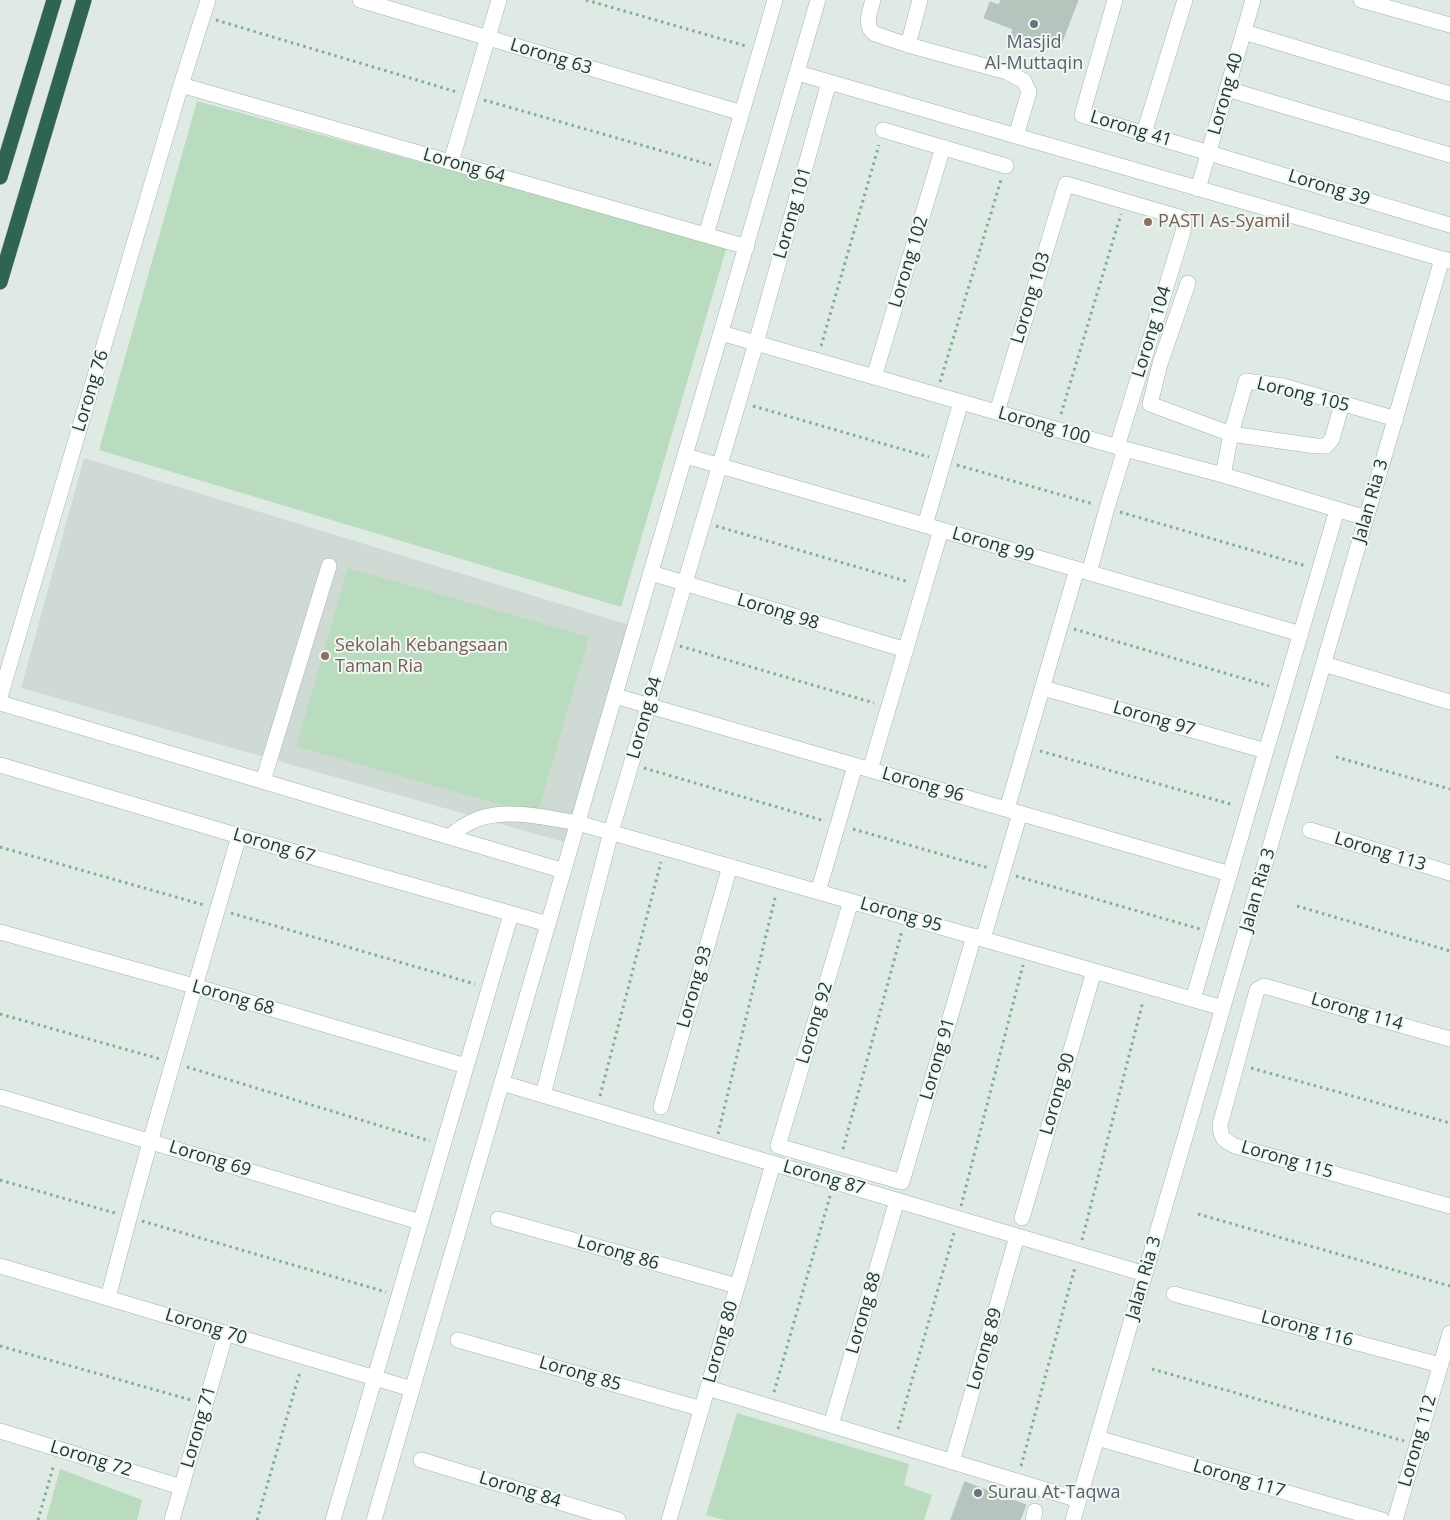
<!DOCTYPE html>
<style>
body{margin:0}
canvas{display:block;background:#e0eae4}
</style>
<canvas width="1450" height="1520"></canvas>
<script>
const c = document.querySelector('canvas').getContext('2d');
c.lineJoin = 'round';
function paint(path, color) { c.fillStyle = color; c.fill(path, 'evenodd'); }
function strokePath(path, color, width, dash) { c.strokeStyle = color; c.lineWidth = width; c.lineCap = dash ? 'butt' : 'round'; c.setLineDash(dash || []); c.stroke(path); }
function drawText(font, color, halo, rows, align = 'center') {
  c.font = font + ' "Open Sans",sans-serif'; c.lineWidth = 4; c.setLineDash([]); c.textBaseline = 'middle'; c.strokeStyle = halo; c.fillStyle = color; for (const [text, x, y, turn = 0] of rows) {
    c.save(); c.translate(x, y); c.rotate((+turn || 0) * Math.PI / 180); c.textAlign = isNaN(turn) ? turn : align; if (halo) c.strokeText(text, 0, 0); c.fillText(text, 0, 0); c.restore();
  }
}
const built = new Path2D(`
 M84,458L629,625L564,842L21,688Z`);
const green = new Path2D(`
 M197,101L727,246L621,607L99,450Z
 M348,568L589,637L537,815L296,746Z
 M737,1413L909,1464L904,1485L932,1495L924,1520H724L706,1515Z
 M60,1469L142,1500L137,1520H46Z`);
const building = new Path2D(`
 M1001,0H1078L1060,47L1028,35L1022,49L1008,44L1013,29L984,18L990,2L999,5Z
 M965,1482L1026,1505L1020,1520H951Z`);
const path = new Path2D(`
 M586,0L746,46
 M216,20L457,92
 M484,100L711,165
 M821,346L879,145
 M940,382L1001,180
 M753,406L929,457
 M1061,414L1121,214
 M957,465L1093,504
 M1120,512L1306,566
 M716,526L909,582
 M1074,629L1269,686
 M680,646L874,703
 M1040,751L1234,805
 M1336,757L1450,789
 M644,768L825,821
 M853,829L989,868
 M0,847L204,905
 M1016,876L1200,929
 M1297,906L1450,951
 M231,913L475,984
 M0,1014L160,1059
 M187,1067L430,1141
 M1251,1068L1450,1123
 M600,1096L661,862
 M718,1134L776,894
 M843,1149L902,931
 M0,1180L115,1213
 M961,1206L1023,965
 M1198,1214L1450,1286
 M142,1221L386,1292
 M1082,1240L1143,1001
 M0,1346L191,1400
 M1152,1369L1404,1441
 M774,1392L830,1196
 M898,1429L954,1233
 M1021,1466L1075,1267
 M38,1520L54,1464
 M257,1520L300,1372`);
const minor = new Path2D(`
 M360,0L742,113
 M873,0C870,12 863,26 875,34L908,45
 M920,0L908,45L1007,72L1024,81L1029,92L1016,136
 M1115,0L1082,115L1450,225
 M1361,0L1450,25
 M1244,32L1450,94
 M798,73L1450,261
 M181,85L747,247
 M1227,89L1450,155
 M883,130L1006,166
 M1144,133L1185,0
 M451,162L499,0
 M1198,189L1253,0
 M706,235L775,0
 M1188,283L1160,364L1150,404L1231,434L1316,446H1326L1332,439L1342,404
 M721,333L1125,449L1223,475L1366,518
 M874,377L943,147
 M997,412L1066,184L1182,218L1184,222L1183,232L1117,447
 M686,456L1301,634
 M1223,475L1231,434L1246,381L1283,386L1396,419
 M925,525L961,402
 M651,573L906,650
 M1089,573L1107,508L1125,449
 M1324,664L1450,702
 M1043,688L1266,751
 M615,696L1230,874
 M0,697L181,85L208,0
 M0,703L564,871
 M0,765L239,836L548,924
 M870,770L941,530
 M263,781L329,566
 M1007,809L1077,569
 M1310,830L1450,873
 M449,837C458,829 467,823 478,819C509,808 547,818 578,823L1223,1008
 M818,892L855,766
 M851,901L778,1146L902,1182L974,936
 M0,932L194,986L466,1066
 M983,939L1020,813
 M1193,999L1337,510
 M1450,1039L1264,986L1257,990L1220,1125C1221,1139 1224,1140 1235,1146L1450,1206
 M502,1083L1145,1274
 M543,1095L611,832L756,343L829,82
 M0,1097L420,1222
 M661,1107L730,866
 M1022,1218L1094,971
 M498,1219L737,1286
 M0,1266L412,1389
 M1174,1294L1440,1365
 M108,1298C148,1143 194,990 239,836
 M458,1340L702,1409
 M708,1388L1079,1500
 M831,1425L897,1200
 M0,1431L181,1487
 M1097,1438L1382,1520
 M421,1460L618,1520
 M952,1462L1017,1236
 M172,1520L226,1333
 M333,1520L511,914
 M374,1520L818,0
 M669,1520L773,1164
 M1033,1520L1035,1511
 M1073,1520L1442,259
 M1395,1520L1450,1333`);
const highway = new Path2D(`
 M0,177L54,0
 M0,282L84,0`);
const markers = [
 [1034,24,5,"#6b7280"],
 [1148,222,5,"#8d6e63"],
 [325,656,5,"#8d6e63"],
 [978,1493,5,"#6b7280"]
];
const worshipNames = [
 ["Masjid",1034,43],
 ["Al-Muttaqin",1034,64],
 ["Surau At-Taqwa",988,1493,"left"]
];
const streetNames = [
 ["Lorong 63",551,57,17],
 ["Lorong 40",1226,94,-74],
 ["Lorong 41",1131,129,17],
 ["Lorong 64",464,166,16],
 ["Lorong 39",1329,188,17],
 ["Lorong 101",793,213,-74],
 ["Lorong 102",909,262,-73],
 ["Lorong 103",1031,298,-73],
 ["Lorong 104",1152,332,-73],
 ["Lorong 76",91,391,-73],
 ["Lorong 105",1303,395,14],
 ["Lorong 100",1044,426,16],
 ["Jalan Ria 3",1371,501,-74],
 ["Lorong 99",993,545,16],
 ["Lorong 98",778,612,17],
 ["Lorong 94",645,718,-74],
 ["Lorong 97",1154,719,16],
 ["Lorong 96",923,785,16],
 ["Lorong 67",274,846,16],
 ["Lorong 113",1380,852,17],
 ["Jalan Ria 3",1258,890,-74],
 ["Lorong 95",901,915,16],
 ["Lorong 93",695,987,-74],
 ["Lorong 68",233,998,16],
 ["Lorong 114",1357,1012,16],
 ["Lorong 92",815,1023,-73],
 ["Lorong 91",938,1059,-74],
 ["Lorong 90",1058,1094,-74],
 ["Lorong 69",210,1159,17],
 ["Lorong 115",1287,1160,16],
 ["Lorong 87",824,1178,16],
 ["Lorong 86",618,1253,16],
 ["Jalan Ria 3",1144,1278,-74],
 ["Lorong 88",864,1313,-74],
 ["Lorong 70",206,1327,17],
 ["Lorong 116",1307,1329,15],
 ["Lorong 80",721,1342,-74],
 ["Lorong 89",985,1349,-74],
 ["Lorong 85",580,1374,16],
 ["Lorong 71",199,1427,-74],
 ["Lorong 112",1418,1441,-74],
 ["Lorong 72",91,1459,17],
 ["Lorong 117",1239,1479,16],
 ["Lorong 84",520,1490,17]
];
const educationNames = [
 ["PASTI As-Syamil",1158,222],
 ["Sekolah Kebangsaan",335,646],
 ["Taman Ria",335,667]
];
paint(built, '#cedad3');
paint(green, '#b9dbbe');
paint(building, '#b5c5bd');
strokePath(building, '#b3c3ba', 1);
strokePath(minor, '#a3b2aa', 16);
strokePath(highway, '#bcc4c1', 16);
strokePath(path, '#82ac9a', 3, [2.5, 4]);
strokePath(minor, '#fff', 15);
strokePath(highway, '#2f6453', 15);
for (const [x, y, r, color] of markers) { const dot = new Path2D(); dot.arc(x, y, r, 0, 2 * Math.PI); c.fillStyle = color; c.fill(dot); strokePath(dot, '#f0f7f3', 2); }
drawText('18px', '#5b616d', '#f0f7f3', worshipNames);
drawText('18px', '#213a30', '#f0f7f3', streetNames);
drawText('18px', '#785e54', '#f0f7f3', educationNames, 'left');
</script>
